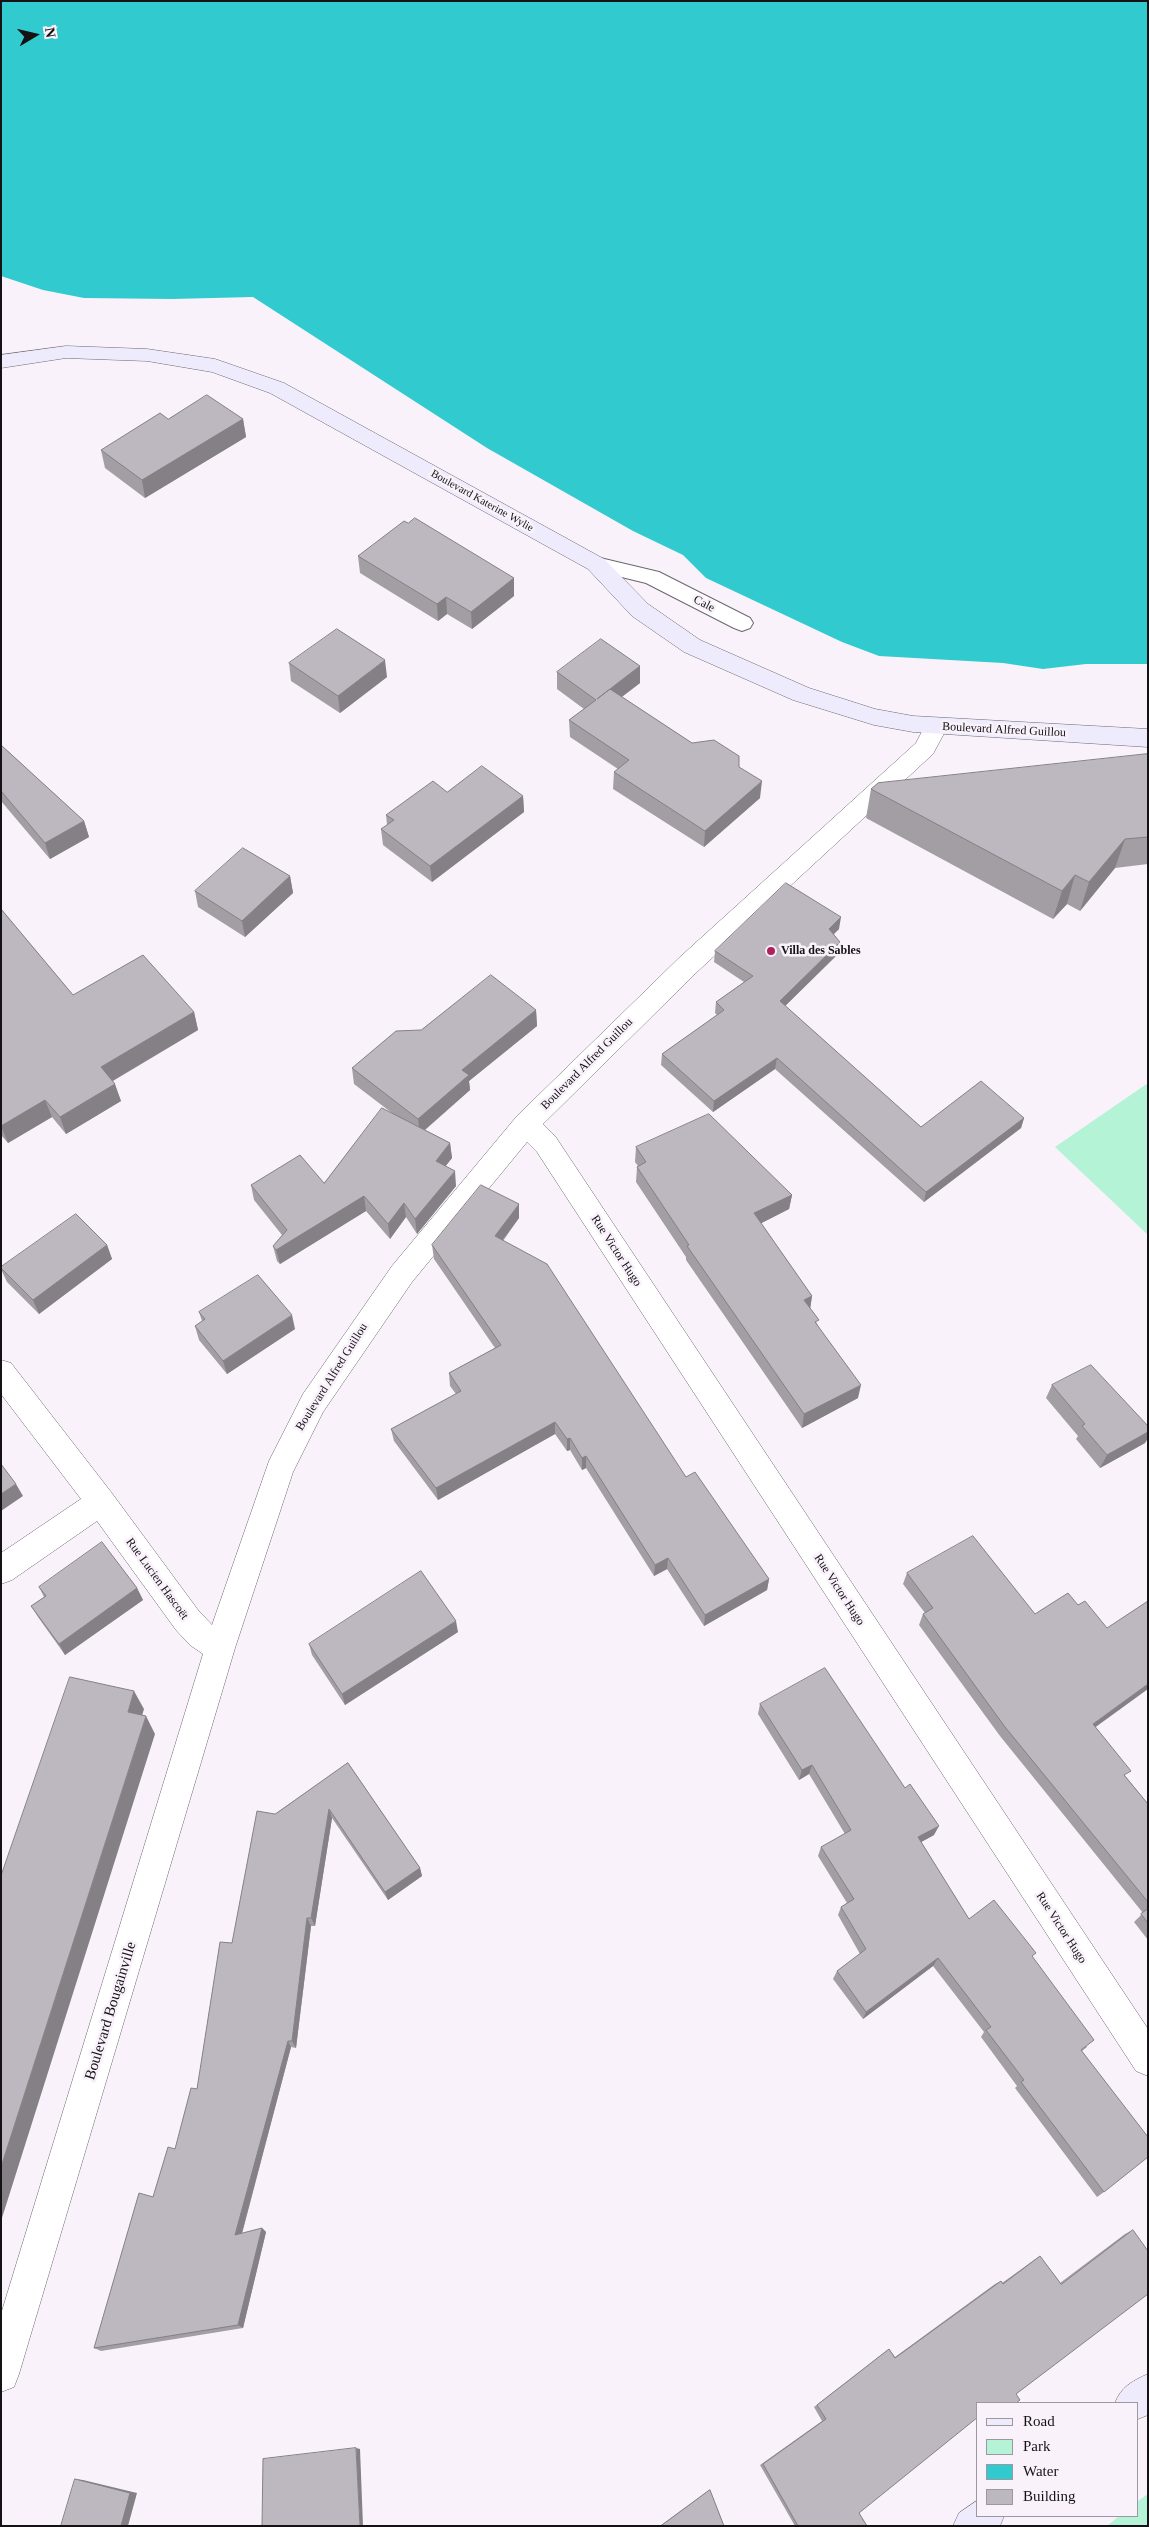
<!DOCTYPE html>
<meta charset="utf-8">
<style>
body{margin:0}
#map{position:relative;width:1149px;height:2527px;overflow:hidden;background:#f9f2fb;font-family:Georgia,serif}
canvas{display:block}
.frame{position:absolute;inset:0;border:2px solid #141214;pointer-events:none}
.legend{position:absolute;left:976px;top:2402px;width:162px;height:115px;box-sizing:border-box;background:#f9f2fb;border:1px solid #9d989f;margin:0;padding:6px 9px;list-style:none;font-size:15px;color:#141214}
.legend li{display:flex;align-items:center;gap:10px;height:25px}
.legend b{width:25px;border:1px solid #9d989f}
.north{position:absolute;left:10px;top:10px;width:50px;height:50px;-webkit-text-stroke:4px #f9f2fb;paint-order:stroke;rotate:81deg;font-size:14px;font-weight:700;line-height:20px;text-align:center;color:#141214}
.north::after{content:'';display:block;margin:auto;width:18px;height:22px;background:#141214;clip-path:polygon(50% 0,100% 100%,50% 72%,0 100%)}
</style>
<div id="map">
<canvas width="1149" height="2527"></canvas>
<div class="frame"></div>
<ul class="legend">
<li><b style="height:6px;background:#edebfc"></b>Road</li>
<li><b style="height:14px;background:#b4f3d6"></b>Park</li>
<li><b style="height:14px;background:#31cace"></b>Water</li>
<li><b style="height:14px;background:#bdb7bf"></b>Building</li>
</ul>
<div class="north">N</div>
</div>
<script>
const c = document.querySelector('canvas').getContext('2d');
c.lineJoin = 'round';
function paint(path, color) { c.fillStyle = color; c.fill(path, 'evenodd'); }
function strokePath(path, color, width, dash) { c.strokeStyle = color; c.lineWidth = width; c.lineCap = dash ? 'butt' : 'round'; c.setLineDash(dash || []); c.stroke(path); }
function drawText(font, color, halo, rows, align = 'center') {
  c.font = font + ' Georgia,serif'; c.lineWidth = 5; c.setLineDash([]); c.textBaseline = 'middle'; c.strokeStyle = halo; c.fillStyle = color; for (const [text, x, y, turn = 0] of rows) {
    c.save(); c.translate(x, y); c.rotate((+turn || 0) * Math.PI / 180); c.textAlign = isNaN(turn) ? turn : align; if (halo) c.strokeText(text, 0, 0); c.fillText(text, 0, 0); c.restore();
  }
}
const green = new Path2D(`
 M1148,1083V1235L1055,1147Z
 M1148,2494V2526H1107L1119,2516H1138V2501Z`);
const water = new Path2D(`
 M1,1H1148V664H1086L1043,669L1003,663L879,656L842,642L706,578L683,555L633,531L487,448L253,297L172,299L84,298L43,290L1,276Z`);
const lane = new Path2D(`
 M596,557L659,572L750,618L753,623L750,628L742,631L734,628L646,583L589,569L585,564L589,559Z`);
const street = new Path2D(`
 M936,718L944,720L948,726L933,754L698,971L543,1124L555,1136L1148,2029V2076L1136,2071L537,1152L527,1142L412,1282L323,1412L293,1472L235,1648L19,2374L14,2387L1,2392V2314L203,1654L190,1645L176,1630L97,1521L12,1580L1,1584V1553L81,1499L1,1394V1360L11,1363L111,1492L198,1610L212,1625L269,1461L303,1394L392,1266L517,1116L680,957L916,743L928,720Z`);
const secondary = new Path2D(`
 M66,346L147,349L215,359L284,383L604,559L648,604L700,640L809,688L875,709L913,716L1148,729V747L913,732L874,725L793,700L684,652L632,616L588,569L270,393L212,372L147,361L66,358L1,368V355Z
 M1148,2374V2415L1138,2419V2403H1115C1121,2387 1132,2381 1148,2374Z
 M978,2500V2516H1004L1000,2526H953L959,2513Z`);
const wall = new Path2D(`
 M168,419H243L246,437L145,498L105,468L101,450Z
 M358,556L514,578V596L472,629L447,614L438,621L360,573Z
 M289,663L387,677L340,713L291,681Z
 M640,666V683L622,697L692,743L739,767L760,798L704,847L613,789L614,772L618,769L570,737L569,720L584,709L557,689V672Z
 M1,745L84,821L89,837L50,859L1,801Z
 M1148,754V864L1115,868L1080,911L1067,904L1053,919L866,818L871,789Z
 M447,792L523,796L524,812L432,882L383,845L381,829L387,825L386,815Z
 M290,876L293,893L245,937L198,907L195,891Z
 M1,909L73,995L194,1012L198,1030L113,1081L121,1101L66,1134L52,1117L8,1143L1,1135Z
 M839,929L834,934L838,954L785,1006L921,1127L1024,1118L1021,1128L924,1202L775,1069L713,1112L661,1065L662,1054L717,1015L715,1013L716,1002L744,982L714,962L715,951Z
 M536,1010L537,1026L469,1081L470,1090L425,1130L450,1143L452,1158L445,1166L456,1186L417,1234L406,1217L390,1239L366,1211L280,1264L277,1261L273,1246L282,1235L254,1200L251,1185L324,1183L392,1113L354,1084L352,1068L421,1030Z
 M636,1147L792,1195L789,1209L761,1223L812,1296L810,1308L818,1326L858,1398L802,1428L686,1260V1257L636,1182L637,1167L638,1166L635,1162Z
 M519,1218L503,1241L686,1477L769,1579L767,1590L704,1626L667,1569L654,1576L586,1468L582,1470L570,1450L567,1451L555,1434L438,1500L394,1441L391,1429L456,1394L450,1386L449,1373L495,1348L434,1259L432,1245Z
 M107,1245L112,1259L39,1314L7,1282L1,1269V1267Z
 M199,1312L295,1329L227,1374L199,1340L195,1326L202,1321Z
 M1052,1385L1148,1426V1438L1145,1443L1100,1468L1076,1439L1078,1436L1046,1398Z
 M907,1573L1095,1727L1126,1777L1148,1804V1940L1134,1922L1143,1913L1000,1736L919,1625L923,1614L925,1613L903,1584Z
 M39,1587L137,1588L143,1600L65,1655L38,1617L31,1606L44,1597Z
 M458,1632L345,1705L312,1655L309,1644Z
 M760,1704L934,1835L921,1842L969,1919L1032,1957L1087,2047L1082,2051L1104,2192L1097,2197L1015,2088L1017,2086L981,2037L984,2032L933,1966L863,2019L833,1979L837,1971L860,1954L838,1915L841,1907L847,1903L818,1856L821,1847L845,1834L809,1774L799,1780L758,1714Z
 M348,1763L420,1868L422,1876L388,1900L332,1818L315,1926H311L296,2048L291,2047L242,2234L262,2228L266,2232L243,2328L101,2351L94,2348L153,2197L175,2149L197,2089L232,1943L275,1814Z
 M1133,2230L978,2403L859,2513L867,2526H795L760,2465L822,2421L814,2407L885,2352L889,2349L895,2357L995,2284L1001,2281L1002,2283L1034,2260L1040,2256L1060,2283L1125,2234Z
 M710,2490L724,2526H660L708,2491Z`);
const shadedWall = new Path2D(`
 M243,419L246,437L145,498L142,480Z
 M514,578V596L472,629L471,612Z
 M446,597L447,614L438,621L437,604Z
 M385,660L387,677L340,713L338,696Z
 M640,666V683L596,716L597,699Z
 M762,781L760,798L704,847L705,831Z
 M523,796L524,812L432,882L430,866Z
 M84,821L89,837L50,859L45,843Z
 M1125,839L1115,868L1080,911L1089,882Z
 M1075,875L1067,904L1053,919L1062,891Z
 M290,876L293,893L245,937L242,921Z
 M841,917L839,929L827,940L829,929Z
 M840,942L838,954L778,1013L780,1001Z
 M536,1010L537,1026L469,1081L470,1090L420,1134L418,1119L462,1070Z
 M194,1012L198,1030L107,1084L101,1067Z
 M777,1058L775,1069L713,1112L714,1101Z
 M115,1084L121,1101L66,1134L60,1117Z
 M45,1100L52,1117L8,1143L1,1126Z
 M1024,1118L1021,1128L924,1202L926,1192Z
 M450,1143L452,1158L438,1176L436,1161Z
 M455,1171L456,1186L417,1234L415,1219Z
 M792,1195L789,1209L752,1228L754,1213Z
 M364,1196L366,1211L280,1264L276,1250Z
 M404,1203L406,1217L390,1239L388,1224Z
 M519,1204V1218L495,1250V1236Z
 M107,1245L112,1259L39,1314L33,1300Z
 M812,1296L810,1310L804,1300Z
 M292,1315L295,1329L227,1374L223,1361Z
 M861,1385L858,1398L802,1428L804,1414Z
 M555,1422V1434L438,1500L436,1488Z
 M1148,1432V1438L1145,1443L1100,1468L1107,1455Z
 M570,1438V1450L567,1451V1439Z
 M586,1456V1468L582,1470V1458Z
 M16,1484L23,1496L1,1511V1494Z
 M668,1558L667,1569L654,1576L655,1565Z
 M769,1579L767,1590L704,1626L705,1615Z
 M137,1588L143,1600L65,1655L59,1644Z
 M456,1621L458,1632L345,1705L342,1694Z
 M1148,1684V1689L1086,1734L1093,1724Z
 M134,1691L144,1709L138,1730L128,1712Z
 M146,1716L155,1734L1,2221V2167Z
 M812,1765L809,1774L799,1780L802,1770Z
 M329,1809L332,1818L315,1926L311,1918Z
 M939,1826L934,1835L914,1846L918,1837Z
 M420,1868L422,1876L388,1900L385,1892Z
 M307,1918L311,1926L296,2048L292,2041Z
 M938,1958L933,1966L863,2019L866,2012Z
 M288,2041L291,2047L240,2240L235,2235Z
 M262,2228L266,2232L243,2328L238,2325Z
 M356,2448L360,2449L363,2526H360Z
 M75,2479L83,2480L137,2493L128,2526H121Z`);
const building = new Path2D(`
 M207,395L243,419L142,480L101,450L160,413L168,419Z
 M415,518L514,578L471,612L446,597L437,604L358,556L404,521L408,523Z
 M337,629L385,660L338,696L289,663Z
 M601,639L640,666L597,699L610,689L692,743L714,740L739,756V767L762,781L705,831L614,772L629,760L569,720L596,700L557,672Z
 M1,745L84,821L45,843L1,791Z
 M1148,754V837L1125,839L1089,882L1075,875L1062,891L871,789L878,783Z
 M482,766L523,796L430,866L381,829L394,820L386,815L433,781L447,792Z
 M243,848L290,876L242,921L195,891Z
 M786,883L841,917L829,929L840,942L780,1001L921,1127L981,1081L1024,1118L926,1192L777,1058L714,1101L662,1054L724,1010L716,1002L753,976L715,951Z
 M1,909L73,995L143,955L194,1012L101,1067L115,1084L60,1117L45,1100L1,1126Z
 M491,975L536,1010L462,1070L469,1075L418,1119L352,1068L396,1031L421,1030Z
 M382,1108L450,1143L436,1161L455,1171L415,1219L404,1203L388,1224L364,1196L276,1250L273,1246L287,1230L251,1185L300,1155L324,1183Z
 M709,1114L792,1195L754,1213L812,1296L804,1300L819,1320L815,1322L861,1385L804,1414L687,1246L689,1245L637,1167L646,1162L636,1147Z
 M481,1185L519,1204L495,1236L547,1264L686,1477L695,1472L769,1579L705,1615L668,1558L655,1565L586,1456L582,1458L570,1438L567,1439L555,1422L436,1488L391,1429L461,1391L449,1373L501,1345L432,1245Z
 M76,1214L107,1245L33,1300L1,1268V1267Z
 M258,1275L292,1315L223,1361L195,1326L205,1319L199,1312Z
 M1091,1365L1148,1426V1432L1107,1455L1082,1426L1085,1424L1052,1385Z
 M1,1464L16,1484L1,1494Z
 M973,1536L1035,1614L1068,1593L1078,1605L1085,1601L1107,1628L1148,1601V1684L1093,1724L1131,1771L1124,1775L1148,1804V1902L1005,1727L923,1614L933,1608L907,1573Z
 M102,1542L137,1588L59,1644L31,1606L46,1596L39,1587Z
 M421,1571L456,1621L342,1694L309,1644Z
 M825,1668L905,1788L910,1784L939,1826L918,1837L969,1919L994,1900L1036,1953L1032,1956L1094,2040L1081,2050L1148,2137V2157L1104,2192L1021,2082L1024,2080L986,2030L991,2027L938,1958L866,2012L837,1971L866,1949L841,1907L854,1899L821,1847L851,1830L812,1765L802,1770L760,1704Z
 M70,1677L134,1691L128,1712L146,1716L1,2167V1876Z
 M348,1763L420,1868L385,1892L329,1809L311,1918H307L292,2041H288L235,2235L262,2228L238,2325L94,2348L139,2193L153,2197L168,2147L175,2149L191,2088L197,2089L220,1942L232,1943L257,1811L275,1814Z
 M1148,1909V1923L1141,1914Z
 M1133,2230L1148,2251V2294L1016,2394L1020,2400L1016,2403H978V2417L859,2513L867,2526H798L763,2464L826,2419L817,2405L889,2349L895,2358L1001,2281L1003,2284L1040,2256L1061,2284Z
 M356,2448L360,2526H262L263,2459Z
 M75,2479L130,2493L121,2526H61Z
 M710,2490L724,2526H661Z`);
const markers = [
 [771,951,5,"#ae215d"]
];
const farStreetnames = [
 ["Boulevard Katerine Wylie",482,501,29]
];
const streetNames = [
 ["Cale",704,604,27],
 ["Boulevard Alfred Guillou",1004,730,3],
 ["Boulevard Alfred Guillou",587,1064,-45],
 ["Rue Victor Hugo",616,1251,57],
 ["Boulevard Alfred Guillou",332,1377,-58],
 ["Rue Lucien Hascoët",157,1579,54],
 ["Rue Victor Hugo",839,1590,57],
 ["Rue Victor Hugo",1061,1928,57]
];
const poiNames = [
 ["Villa des Sables",781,951]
];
const nearStreetnames = [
 ["Boulevard Bougainville",111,2011,-73]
];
paint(green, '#b4f3d6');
paint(water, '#31cace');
strokePath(lane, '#6c676e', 2);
strokePath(street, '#6c676e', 1);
strokePath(secondary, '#6c676e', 1);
paint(lane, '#fff');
paint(street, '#fff');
paint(secondary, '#edebfc');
paint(wall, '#a39da4');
paint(shadedWall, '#848086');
paint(building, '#bdb7bf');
strokePath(building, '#848086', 1);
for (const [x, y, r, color] of markers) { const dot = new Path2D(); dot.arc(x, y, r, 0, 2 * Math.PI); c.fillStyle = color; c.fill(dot); strokePath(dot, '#f9f2fb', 2); }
drawText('11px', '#141214', '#f9f2fb', farStreetnames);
drawText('12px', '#141214', '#f9f2fb', streetNames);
drawText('bold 12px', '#141214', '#f9f2fb', poiNames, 'left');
drawText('15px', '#141214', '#f9f2fb', nearStreetnames);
</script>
